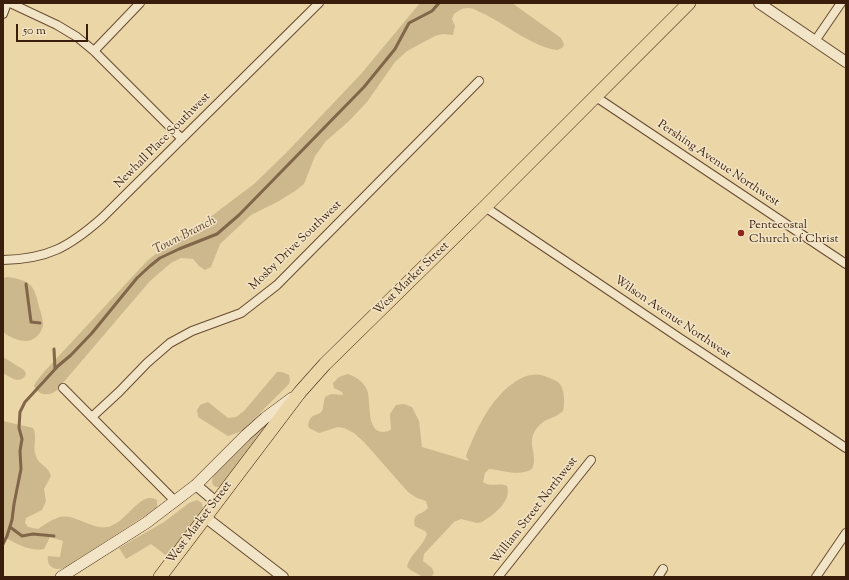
<!DOCTYPE html>
<style>
body{margin:0}
#map{position:relative;width:849px;height:580px;overflow:hidden;background:#ebd6a7;font-family:"Sorts Mill Goudy",serif}
canvas{display:block}
.frame{position:absolute;inset:0;border:4px solid #3b1d0b;pointer-events:none}
.scale{position:absolute;left:16px;top:24px;width:72px;height:18px;box-sizing:border-box;border:2px solid #3b1d0b;border-top:0;padding-left:5px;font-size:12px;line-height:14px;white-space:nowrap;color:#3b1d0b;-webkit-text-stroke:3px #f2e4c6;paint-order:stroke}
</style>
<div id="map">
<canvas width="849" height="580"></canvas>
<div class="frame"></div>
<div class="scale">50 m</div>
</div>
<script>
const c = document.querySelector('canvas').getContext('2d');
c.lineJoin = 'round';
function paint(path, color) { c.fillStyle = color; c.fill(path, 'evenodd'); }
function strokePath(path, color, width, dash) { c.strokeStyle = color; c.lineWidth = width; c.lineCap = dash ? 'butt' : 'round'; c.setLineDash(dash || []); c.stroke(path); }
function drawText(font, color, halo, rows, align = 'center') {
  c.font = font + ' "Sorts Mill Goudy",serif'; c.lineWidth = 3; c.setLineDash([]); c.textBaseline = 'middle'; c.strokeStyle = halo; c.fillStyle = color; for (const [text, x, y, turn = 0] of rows) {
    c.save(); c.translate(x, y); c.rotate((+turn || 0) * Math.PI / 180); c.textAlign = isNaN(turn) ? turn : align; if (halo) c.strokeText(text, 0, 0); c.fillText(text, 0, 0); c.restore();
  }
}
const green = new Path2D(`
 M420,3H512L561,38L564,44L563,47L558,50C536,49 504,23 482,13C478,11 473,8 468,8C462,8 458,11 454,14L452,19L455,26L453,35L443,34L435,36L407,51L395,62L367,102L348,122L326,141L315,156L304,184L295,191L279,201L251,215L220,244L211,267L205,270L199,266L193,259L181,258L171,263L150,281L56,391C48,396 39,396 34,386L36,382L43,373L146,262L169,243L201,224L254,184L286,153L361,74Z
 M8,277C31,281 34,284 39,307C41,313 43,319 43,326C36,347 18,343 3,332V278Z
 M3,357L24,370L26,374C21,385 11,378 3,373Z
 M277,372H282L289,375L290,380L289,384L242,431L228,436L198,417L197,410L200,405L208,402L228,418L236,417L244,411Z
 M348,374C356,377 363,381 367,390C372,402 364,441 391,430L390,414L396,405L404,404L412,407L419,421L422,447L469,461L466,456C473,437 485,411 499,396C506,388 520,376 532,375C537,374 542,375 547,377C550,378 555,380 558,382C565,388 565,403 563,411C555,419 544,418 537,428C525,443 539,455 532,469C519,477 502,470 489,469L485,473L483,482C491,488 499,482 507,486C512,502 493,515 482,522L477,523L461,519L454,522L424,554L423,561L432,568L434,573L431,577H422C416,572 412,572 407,567C409,555 422,548 427,534L425,531L415,526C412,512 421,516 428,508L426,501L417,498L408,492L364,442L354,433L344,428L338,427L319,433L309,428L308,425C311,412 317,417 322,411C323,409 324,400 325,397L331,394L343,395L342,392L334,388L333,383L339,377Z
 M275,417L221,486C213,490 210,482 214,475L252,436Z
 M3,421L33,428C38,436 32,447 36,456C39,466 48,465 51,476L44,489L46,501L42,510L26,518L25,523L28,527L38,529C44,525 51,520 57,518C75,511 92,533 111,526C124,521 134,504 145,499C149,497 154,498 157,500V508L66,567C56,572 46,567 48,556L60,557L63,541L50,537L44,549C30,552 15,543 3,536Z
 M197,500L202,503L203,509L168,557L151,544L126,559L119,548L164,522L189,503Z`);
const stream = new Path2D(`
 M26,284L31,322L40,323
 M54,349L55,369
 M10,527L22,536L33,534L54,536
 M3,544L7,536L12,520L14,504L21,469L20,451L22,439L19,428L20,412L25,402L58,366L71,355L92,333L137,278L150,266L160,258L179,249L217,234L239,215L364,87L395,49L409,23L432,11L439,3`);
const minor = new Path2D(`
 M10,3L57,25L77,37L94,51L182,139
 M3,14L7,3
 M815,41L841,3
 M94,51L140,3
 M596,97L846,264
 M485,207L681,339L846,448
 M3,260C48,259 69,247 102,218L319,3
 M63,388L175,501
 M93,416L119,392L147,363L170,343L192,331L241,313L277,285L479,81
 M498,577L591,460
 M658,577L663,569
 M816,577L846,533`);
const tertiary = new Path2D(`
 M759,3L846,62
 M196,485L216,502
 M205,517L283,577`);
const secondary = new Path2D(`
 M61,577L146,523L196,485L246,435L265,418L292,398`);
const primary = new Path2D(`
 M160,577L300,392L325,364L485,207L689,3`);
const markers = [
 [741,233,4,"#8f2418"]
];
const streetNames = [
 ["Newhall Place Southwest",163,141,-45],
 ["Pershing Avenue Northwest",718,164,34],
 ["Mosby Drive Southwest",296,246,-44],
 ["West Market Street",412,279,-44],
 ["Wilson Avenue Northwest",672,318,34],
 ["William Street Northwest",535,511,-52],
 ["West Market Street",200,523,-53]
];
const poiNames = [
 ["Pentecostal",749,226],
 ["Church of Christ",749,240]
];
const waterNames = [
 ["Town Branch",185,236,-27]
];
paint(green, '#cdb78c');
strokePath(stream, '#816649', 3);
strokePath(minor, '#674b32', 10);
strokePath(tertiary, '#674b32', 12);
strokePath(secondary, '#3b1d0b', 12);
strokePath(primary, '#3b1d0b', 14);
strokePath(minor, '#f2e4c6', 8);
strokePath(tertiary, '#f2e4c6', 10);
strokePath(secondary, '#f2e4c6', 11);
strokePath(primary, '#ebd6a7', 13);
for (const [x, y, r, color] of markers) { const dot = new Path2D(); dot.arc(x, y, r, 0, 2 * Math.PI); c.fillStyle = color; c.fill(dot); strokePath(dot, '#f2e4c6', 1.5); }
drawText('12px', '#3b1d0b', '#f2e4c6', streetNames);
drawText('12px', '#3b1d0b', '#f2e4c6', poiNames, 'left');
drawText('italic 13px', '#64482f', '#f2e4c6', waterNames);
</script>
